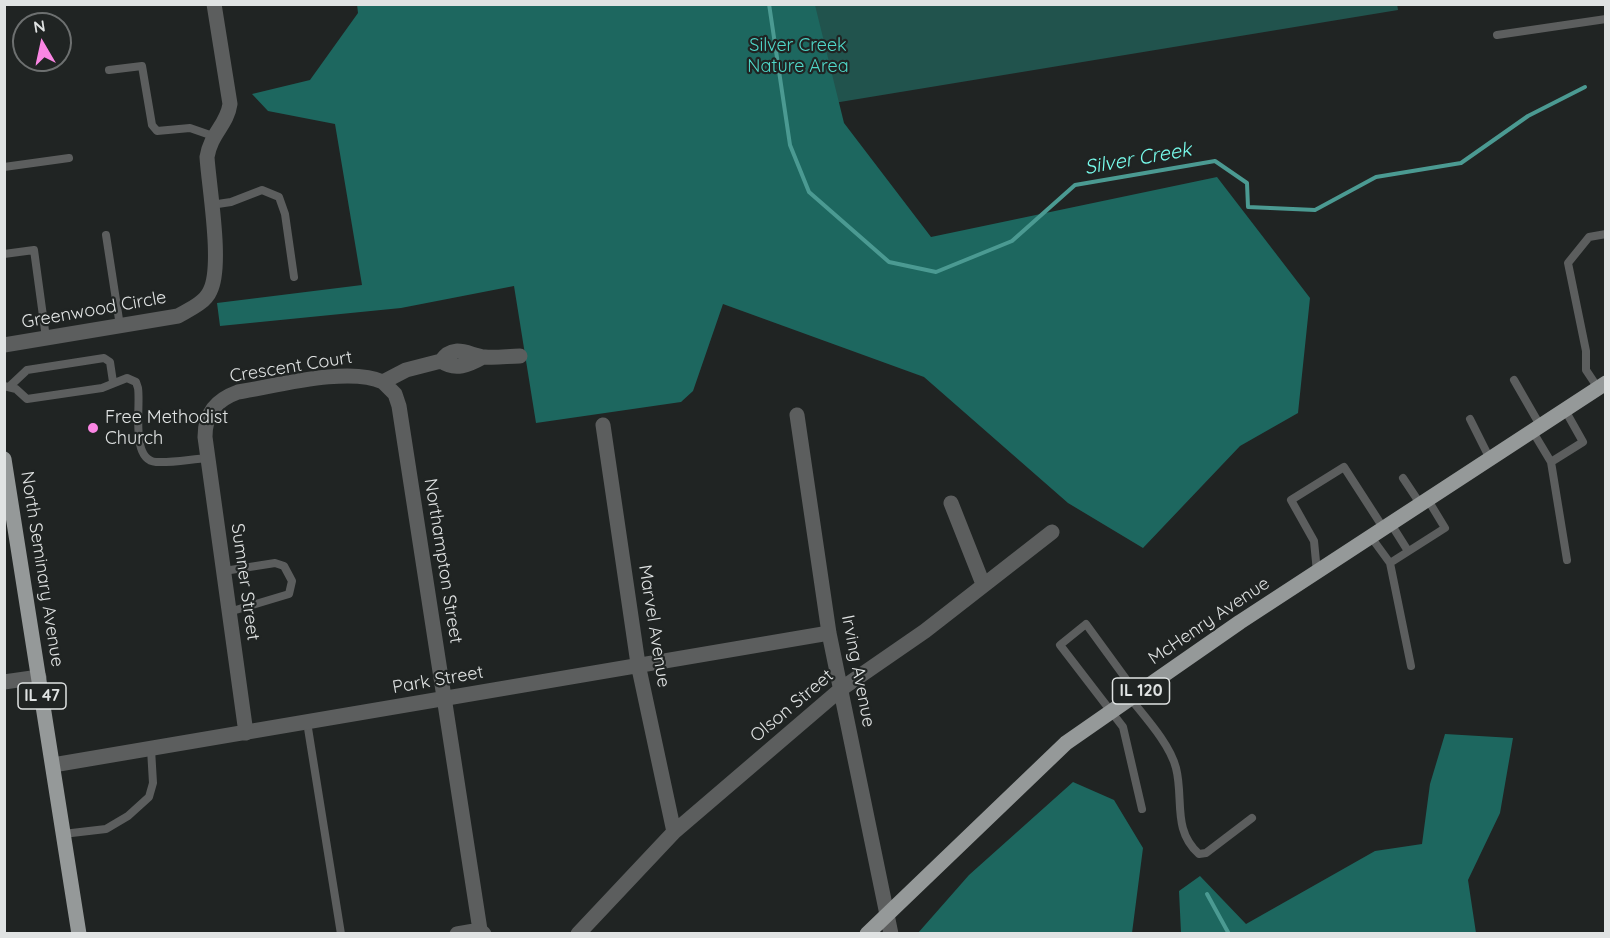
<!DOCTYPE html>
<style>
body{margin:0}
#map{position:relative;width:1610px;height:938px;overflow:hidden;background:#202423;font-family:Quicksand,sans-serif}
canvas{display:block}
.frame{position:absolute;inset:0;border:6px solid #e0e3e3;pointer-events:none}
.north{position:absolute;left:12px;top:12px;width:60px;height:60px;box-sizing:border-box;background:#202423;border:2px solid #6d7070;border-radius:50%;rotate:351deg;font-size:16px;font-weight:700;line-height:24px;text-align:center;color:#e0e3e3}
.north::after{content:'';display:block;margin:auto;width:21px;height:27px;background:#fb86e4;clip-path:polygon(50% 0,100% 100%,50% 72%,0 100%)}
</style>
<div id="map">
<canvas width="1610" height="938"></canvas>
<div class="frame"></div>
<div class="north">N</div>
</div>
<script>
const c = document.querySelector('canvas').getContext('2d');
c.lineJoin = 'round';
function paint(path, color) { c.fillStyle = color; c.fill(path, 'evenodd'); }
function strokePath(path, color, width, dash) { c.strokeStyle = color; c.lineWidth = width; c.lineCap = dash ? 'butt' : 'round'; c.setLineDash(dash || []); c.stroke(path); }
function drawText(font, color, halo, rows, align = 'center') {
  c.font = font + ' Quicksand,sans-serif'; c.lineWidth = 4.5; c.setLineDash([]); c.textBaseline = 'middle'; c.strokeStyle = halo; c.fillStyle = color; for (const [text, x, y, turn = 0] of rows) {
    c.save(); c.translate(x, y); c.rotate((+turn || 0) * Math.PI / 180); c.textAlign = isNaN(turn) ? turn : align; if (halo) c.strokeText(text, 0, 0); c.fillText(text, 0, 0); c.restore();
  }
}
const green = new Path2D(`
 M1397,4L1398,10L755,116L737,5Z`);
const forest = new Path2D(`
 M357,4L815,5L844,123L931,237L1217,177L1310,298L1298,413L1240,446L1143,548L1068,503L924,377L723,304L693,391L681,402L536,423L514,286L401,308L220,326L217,303L362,285L335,124L268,111L252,94L310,80L358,13Z
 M1445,734L1513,738L1500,813L1468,880L1476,933H1181L1179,891L1200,876L1246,924L1375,851L1422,844L1430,784Z
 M1073,782L1114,800L1143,848L1132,933H918L969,875Z`);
const stream = new Path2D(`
 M769,4L790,145L809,192L889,262L936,272L1012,241L1075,185L1215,161L1247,183L1248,207L1315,210L1376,177L1461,163L1528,116L1585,87
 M1207,894L1229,934`);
const service = new Path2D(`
 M1497,35L1606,19
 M109,70L142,66L152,125L157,131L190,128L213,136
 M4,167L69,158
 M211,205L231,202L262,190L279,197L285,214L294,277
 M106,235L120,326
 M4,254L34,250L46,338
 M1514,380L1541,427
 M4,386L16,389L27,399L102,388L127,378L136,382L138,388C141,407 130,460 156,462C173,463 191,459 208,458
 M10,386L27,370L104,358L110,362L113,382
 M1598,388L1586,370V351L1568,263L1589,237L1606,234
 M1470,419L1490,459
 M1533,432L1551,462L1567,560
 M1551,462L1583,442L1565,410
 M1403,478L1421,505
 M1391,524L1408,551
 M1371,537L1390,563L1411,666
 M1390,563L1445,528L1428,500
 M224,571L275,563L284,566L292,581L289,594L229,612
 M1317,572L1314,541L1291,500L1344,467L1384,529
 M1137,694L1086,624L1060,645L1123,727L1142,809
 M1130,698C1145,717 1170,744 1176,768C1184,799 1172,830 1199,854L1206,853L1252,818
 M307,722L341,934
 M63,834L106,829L128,816L149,797L153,783L151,749`);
const minor = new Path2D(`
 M4,345L178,316C188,310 205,303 210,291C223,266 209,188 207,157C211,133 227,125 230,104L214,4
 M441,361C455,371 469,365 483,357
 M383,382L395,394L399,406L480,930
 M797,415L829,633L891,934
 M603,425L638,664L674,832
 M951,503L983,584
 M4,682L39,677
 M246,733L205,437C205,413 216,400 238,392C276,386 349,366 383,382L406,370L441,361C454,342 470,356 485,357C497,358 509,356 520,356
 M53,765L829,633
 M457,934L480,930L484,934
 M578,934L674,832L841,689L925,631L1052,532`);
const primary = new Path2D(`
 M4,459L79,934
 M867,934L1066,743L1240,622L1606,383`);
const markers = [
 [93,428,6,"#fb86e4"]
];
const shields = [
 [1141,691,57],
 [42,696,48]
];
const shieldNames = [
 ["IL 120",1141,691],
 ["IL 47",42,696]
];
const parkNames = [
 ["Silver Creek",798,46],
 ["Nature Area",798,67]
];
const streetNames = [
 ["Greenwood Circle",94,310,-10],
 ["Crescent Court",291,367,-9],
 ["Northampton Street",443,561,81],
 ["North Seminary Avenue",42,569,81],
 ["Sumner Street",245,582,82],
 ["McHenry Avenue",1209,621,-34],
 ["Marvel Avenue",654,626,81],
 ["Irving Avenue",858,671,79],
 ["Park Street",438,680,-10],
 ["Olson Street",792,706,-40]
];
const poiNames = [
 ["Free Methodist",105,418],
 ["Church",105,439]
];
const waterNames = [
 ["Silver Creek",1138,159,-10]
];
paint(green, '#21534d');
paint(forest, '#1d675f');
strokePath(stream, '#4b9a92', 4);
strokePath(service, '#5c5e5e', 8);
strokePath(minor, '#5c5e5e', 15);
strokePath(primary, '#959999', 15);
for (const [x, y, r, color] of markers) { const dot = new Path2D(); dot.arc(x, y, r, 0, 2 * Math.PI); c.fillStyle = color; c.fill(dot); strokePath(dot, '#202423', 2); }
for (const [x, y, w] of shields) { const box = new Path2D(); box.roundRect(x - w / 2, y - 13, w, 26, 4.5); c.fillStyle = '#202423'; c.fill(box); strokePath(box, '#e0e3e3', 1.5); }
drawText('bold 16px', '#e0e3e3', null, shieldNames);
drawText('18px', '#4fd8c9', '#202423', parkNames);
drawText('18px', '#e0e3e3', '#202423', streetNames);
drawText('18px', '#e0e3e3', '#202423', poiNames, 'left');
drawText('italic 20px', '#78fded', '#202423', waterNames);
</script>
